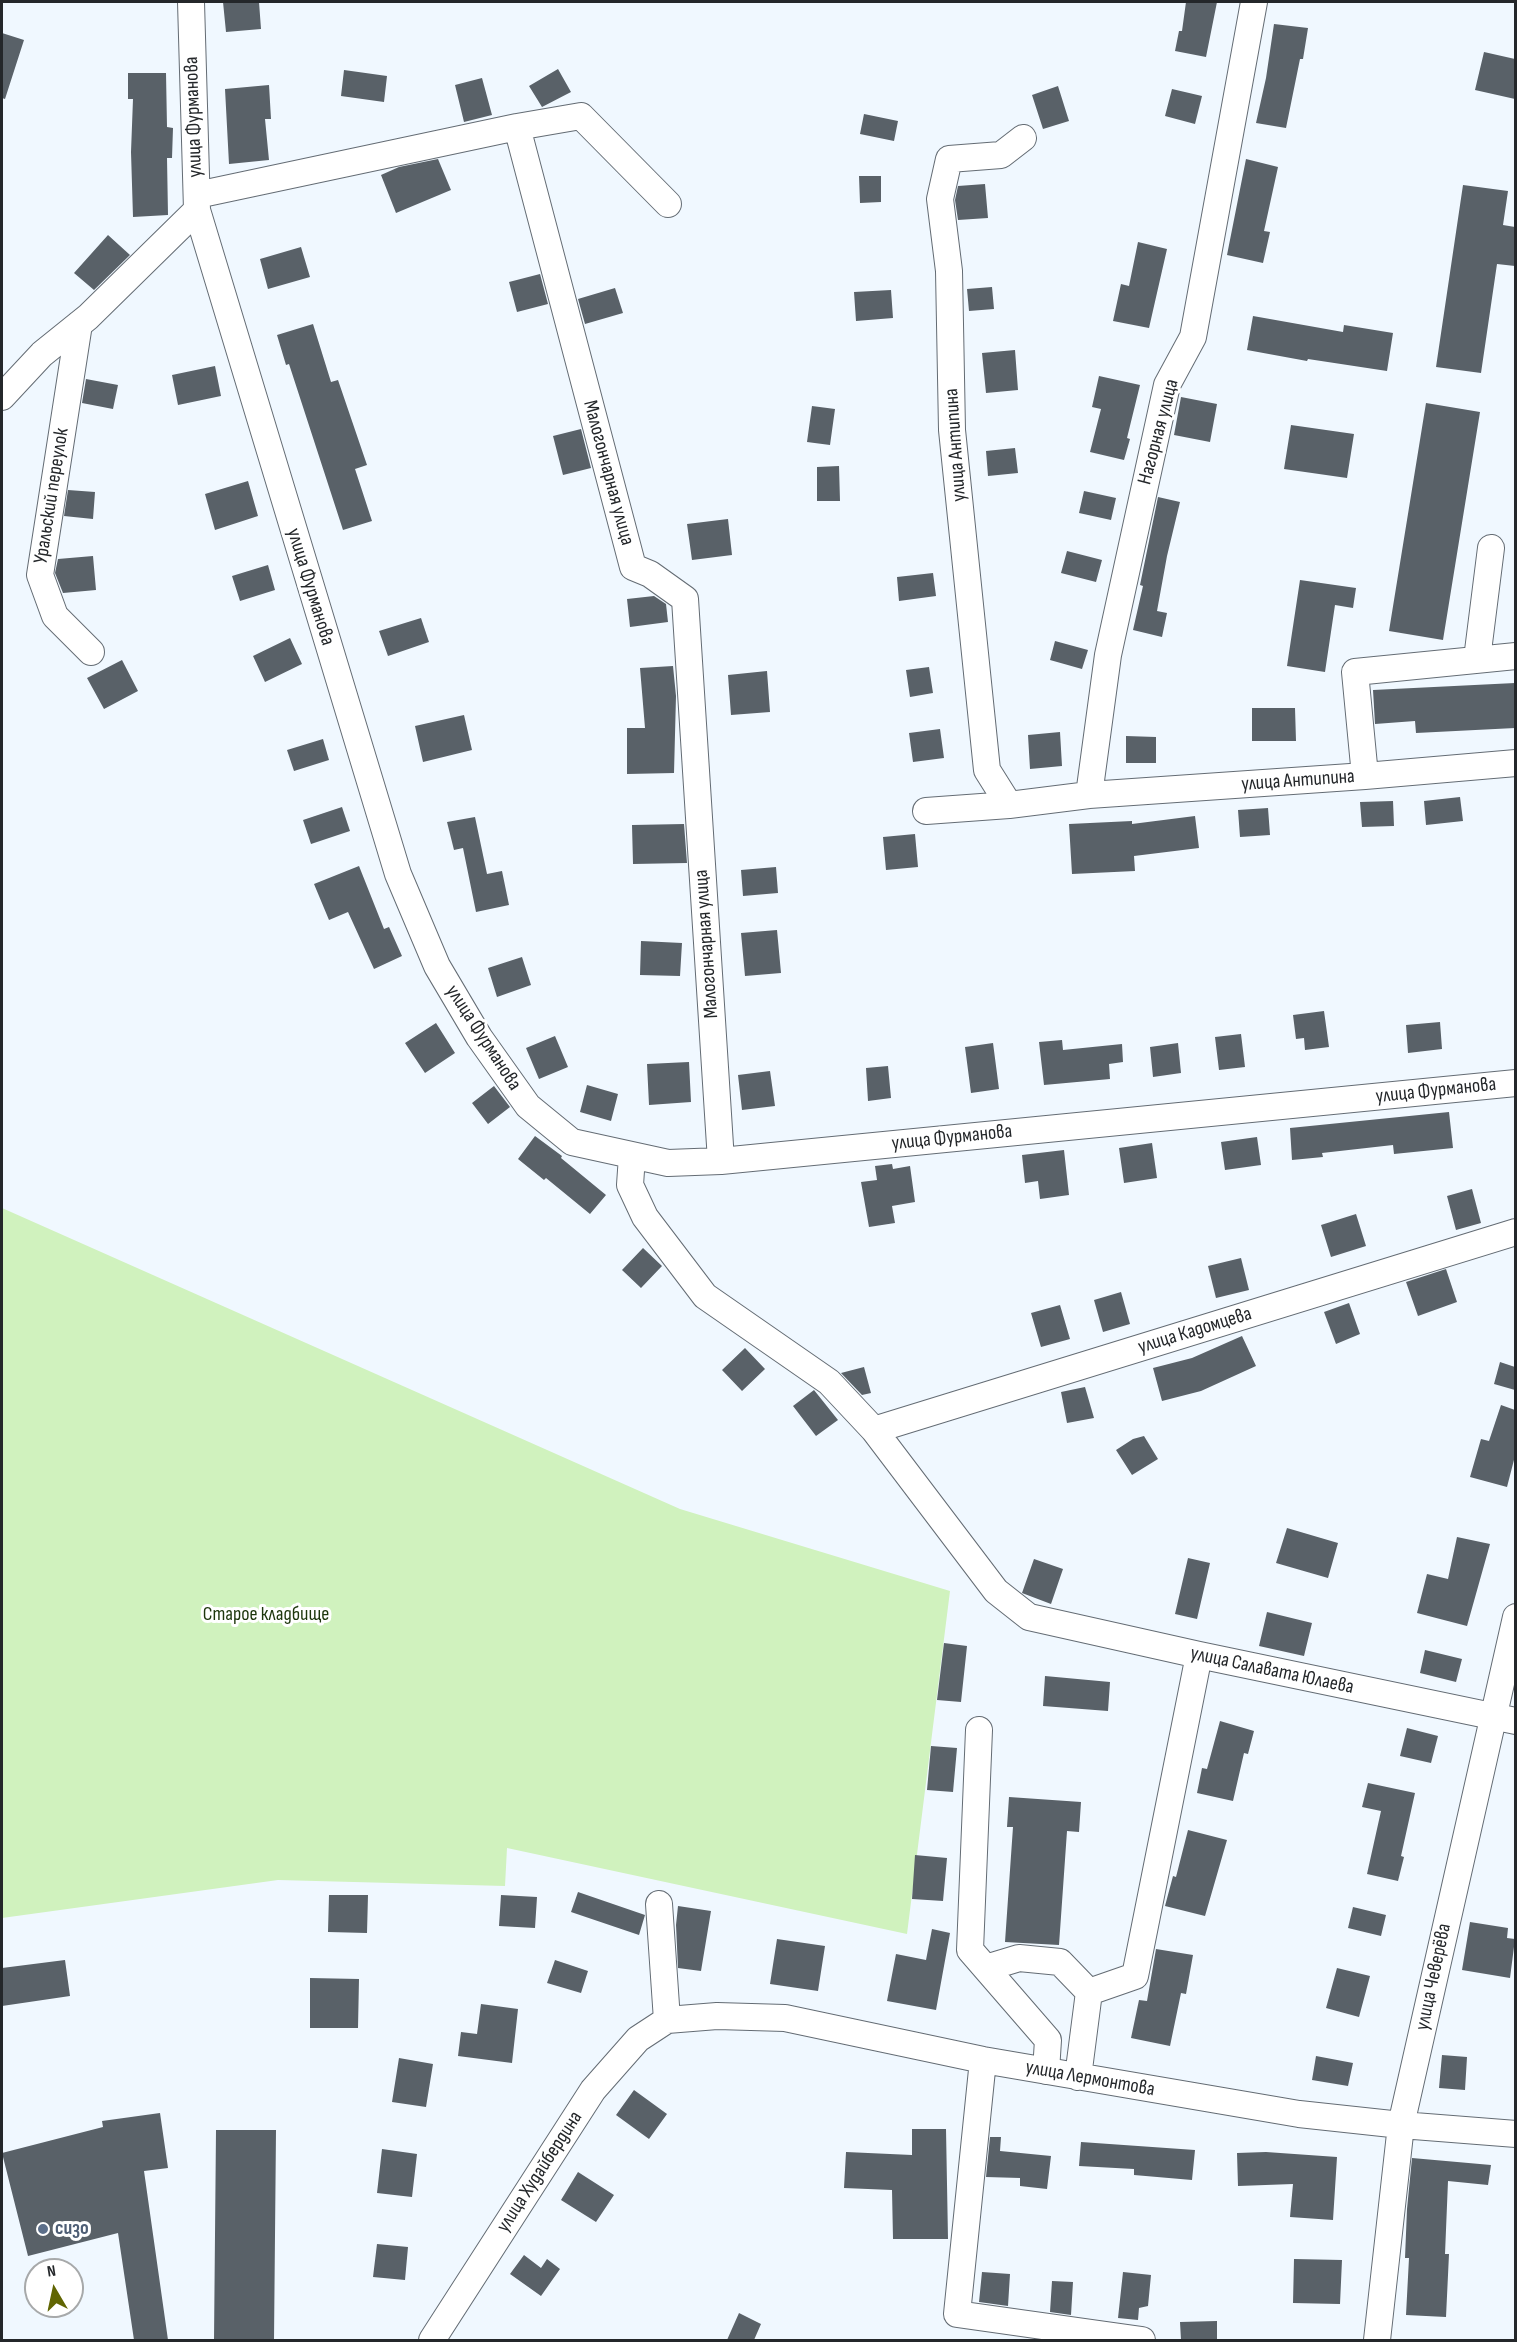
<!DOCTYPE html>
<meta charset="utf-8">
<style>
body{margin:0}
#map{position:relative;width:1517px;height:2342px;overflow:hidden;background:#f0f8ff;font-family:"Sofia Sans Condensed",sans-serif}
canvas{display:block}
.frame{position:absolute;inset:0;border:3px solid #24272a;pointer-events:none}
.north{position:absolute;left:24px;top:2258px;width:60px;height:60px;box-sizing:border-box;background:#fff;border:2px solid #a7a9aa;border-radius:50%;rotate:351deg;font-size:16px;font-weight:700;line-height:24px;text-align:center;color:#24272a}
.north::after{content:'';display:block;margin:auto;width:21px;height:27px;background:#606502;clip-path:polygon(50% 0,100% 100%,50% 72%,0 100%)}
</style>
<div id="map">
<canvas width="1517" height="2342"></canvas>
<div class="frame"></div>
<div class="north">N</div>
</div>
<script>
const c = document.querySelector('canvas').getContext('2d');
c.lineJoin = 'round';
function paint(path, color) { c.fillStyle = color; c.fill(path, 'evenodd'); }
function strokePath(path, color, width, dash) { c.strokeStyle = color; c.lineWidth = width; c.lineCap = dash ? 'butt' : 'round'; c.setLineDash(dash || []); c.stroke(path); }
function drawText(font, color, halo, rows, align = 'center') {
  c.font = font + ' "Sofia Sans Condensed",sans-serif'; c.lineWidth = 6; c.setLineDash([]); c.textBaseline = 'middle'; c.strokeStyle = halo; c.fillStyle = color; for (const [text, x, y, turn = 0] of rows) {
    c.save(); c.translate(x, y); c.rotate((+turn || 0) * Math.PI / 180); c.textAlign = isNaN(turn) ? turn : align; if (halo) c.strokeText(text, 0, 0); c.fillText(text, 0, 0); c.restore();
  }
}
const green = new Path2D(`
 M2,1208L680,1509L950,1591L907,1934L507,1848L505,1886L278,1880L2,1918Z`);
const building = new Path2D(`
 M223,2H259L261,29L226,32Z
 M1186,2H1217L1206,57L1175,51L1179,31H1182Z
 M1274,24L1308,28L1303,59H1300L1286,128L1256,123L1266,78Z
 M2,33L24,40L5,99L2,98Z
 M1484,52L1515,59V99L1475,90Z
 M558,69L571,92L542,107L529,86Z
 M344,70L387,76L384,102L341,96Z
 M128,73H166L167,127L173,128L172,158H167L168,215L133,217L131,152L133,99H128Z
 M482,78L492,115L464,122L455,85Z
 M269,85L271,119H265L269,160L229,164L225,89Z
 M1058,86L1069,121L1043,129L1032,95Z
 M1172,89L1202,96L1195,124L1165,116Z
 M864,114L898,121L894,141L860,134Z
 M438,159L451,190L396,213L381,175L399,167Z
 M1246,159L1278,167L1264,231L1270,232L1263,263L1227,255Z
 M859,176H881V202L860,203Z
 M985,184L988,218L958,220L955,200L958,186Z
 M1463,185L1508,191L1503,225L1515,227V266L1497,264L1481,373L1436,367Z
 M108,235L130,255L94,290L74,273Z
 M1138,242L1167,249L1149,328L1113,321L1121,284L1129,286Z
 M301,247L310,277L268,289L260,259Z
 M540,274L548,304L517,312L509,282Z
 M992,287L994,309L969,311L967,289Z
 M615,288L623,313L585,324L578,299Z
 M891,290L893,318L856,321L854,292Z
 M1253,316L1343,332L1344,325L1393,333L1387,371L1308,359L1307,361L1247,350Z
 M313,324L331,382L338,380L367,465L355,469L372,521L343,530L289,364L286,365L277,335Z
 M1015,350L1018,390L986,393L982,353Z
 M215,366L221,396L178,405L172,375Z
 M1099,376L1140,385L1127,438L1130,439L1124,460L1090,452L1101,409L1092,407Z
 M86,379L118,385L113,409L82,403Z
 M1181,397L1217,404L1210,442L1174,435Z
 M1426,403L1480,412L1443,640L1389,631Z
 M812,406L835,409L830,445L807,442Z
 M1291,425L1354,434L1347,478L1284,469Z
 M581,429L591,468L563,475L553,436Z
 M1015,448L1018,473L988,476L986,451Z
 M839,466L840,501H817V467Z
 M248,481L258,516L215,530L205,494Z
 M68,490L95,492L93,519L64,516Z
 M1084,491L1116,498L1111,520L1079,513Z
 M1158,497L1180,502L1167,556L1157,611L1167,613L1162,637L1133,630L1143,586L1140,585Z
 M728,519L732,555L692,560L687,524Z
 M1067,551L1102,560L1096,582L1061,573Z
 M93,556L96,590L63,593L55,573L58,559Z
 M268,565L275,590L240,601L232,576Z
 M933,573L936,596L899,601L897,577Z
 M1300,580L1356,588L1353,608L1335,605L1325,672L1287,666Z
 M654,596L666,604L668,622L630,627L627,599Z
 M421,618L429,642L388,656L379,631Z
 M290,638L302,664L265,682L253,656Z
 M1055,641L1088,650L1082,669L1050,660Z
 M122,660L138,691L104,709L87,678Z
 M673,666L676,696L674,773L627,774V728H645L640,668Z
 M929,667L933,693L910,697L906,670Z
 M767,671L770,712L731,715L728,675Z
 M1515,683V728L1416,733L1415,721L1375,724L1373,690Z
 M1252,708H1295L1296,741H1252Z
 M464,715L472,750L423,762L415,726Z
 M940,729L944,758L913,762L909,733Z
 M1060,732L1062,766L1030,769L1028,735Z
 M1126,736L1156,737V763H1126Z
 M323,739L329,760L294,771L287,750Z
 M1460,797L1463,821L1426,825L1424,801Z
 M1393,801L1394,826L1362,827L1360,802Z
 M342,807L350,831L311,844L303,820Z
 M1268,808L1270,835L1240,837L1238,810Z
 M1195,816L1199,848L1134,856L1135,871L1072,874L1069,824L1132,821V824Z
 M475,817L487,874L502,871L509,905L476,912L463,848L454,850L447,822Z
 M684,824L687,863L633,864L632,825Z
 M915,834L918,867L886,870L883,837Z
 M359,866L384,929L389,927L402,956L374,969L348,912L329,920L314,884Z
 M776,867L778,893L743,896L741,870Z
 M777,930L781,973L745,976L741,933Z
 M641,941L682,943L680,976L640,975Z
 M522,957L531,985L497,997L488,968Z
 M1324,1011L1329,1047L1305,1050L1304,1038L1296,1039L1293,1015Z
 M1440,1022L1442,1049L1408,1053L1406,1025Z
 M436,1023L455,1053L425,1073L405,1043Z
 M1241,1034L1245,1067L1219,1070L1215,1037Z
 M555,1036L568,1067L539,1079L526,1048Z
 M1062,1040L1063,1050L1122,1044L1123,1062L1109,1064L1110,1079L1044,1085L1039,1042Z
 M993,1043L999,1089L971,1093L965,1047Z
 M1178,1043L1181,1073L1153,1077L1150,1047Z
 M689,1062L691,1102L649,1105L647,1064Z
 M888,1066L891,1098L868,1101L866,1068Z
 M770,1071L775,1106L742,1110L738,1075Z
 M587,1085L618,1094L611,1121L580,1112Z
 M494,1086L510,1107L488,1124L472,1103Z
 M1449,1112L1453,1148L1394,1154L1393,1145L1322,1153L1323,1157L1292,1160L1290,1128Z
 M535,1136L562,1156L561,1158L606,1195L590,1214L546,1178L544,1180L518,1159Z
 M1257,1137L1261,1165L1225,1170L1221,1142Z
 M1152,1143L1157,1178L1124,1183L1119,1148Z
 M1064,1150L1069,1195L1040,1199L1038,1181L1025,1183L1022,1155Z
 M892,1164L893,1169L910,1166L915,1202L892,1206L895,1223L869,1227L861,1182L877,1180L875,1166Z
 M1472,1189L1481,1223L1456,1230L1447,1196Z
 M1356,1214L1366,1246L1331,1257L1321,1225Z
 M643,1248L662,1266L641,1288L622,1270Z
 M1241,1258L1249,1290L1216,1298L1208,1266Z
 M1446,1269L1457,1302L1418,1316L1406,1282Z
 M1121,1292L1130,1324L1103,1332L1094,1300Z
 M1349,1303L1360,1334L1336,1344L1324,1312Z
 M1060,1305L1070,1339L1041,1347L1031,1313Z
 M1242,1336L1256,1366L1201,1391L1162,1401L1153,1368L1192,1358Z
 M745,1348L765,1369L742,1391L722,1370Z
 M1500,1362L1515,1367V1390L1494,1384Z
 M864,1367L871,1393L862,1395L841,1373Z
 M1085,1387L1094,1418L1067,1423L1061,1392Z
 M814,1390L838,1420L816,1436L793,1406Z
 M1501,1405L1515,1410V1456L1507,1487L1470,1477L1481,1439L1489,1441Z
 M1144,1436L1158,1459L1132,1475L1116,1450L1133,1439Z
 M1287,1528L1338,1543L1328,1578L1276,1563Z
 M1457,1537L1490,1544L1467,1626L1417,1613L1427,1574L1448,1579Z
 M1188,1558L1210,1563L1197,1619L1175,1614Z
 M1034,1559L1063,1569L1051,1604L1022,1593Z
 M1267,1612L1312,1623L1304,1656L1259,1646Z
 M944,1643L967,1646L961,1702L937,1700Z
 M1425,1650L1462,1659L1456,1682L1420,1673Z
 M1045,1676L1110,1682L1108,1711L1043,1706Z
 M1220,1721L1254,1731L1248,1754L1244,1753L1233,1801L1197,1793L1202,1768L1207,1769Z
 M1407,1728L1438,1736L1431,1763L1400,1756Z
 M931,1746L957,1748L953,1792L927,1790Z
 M1368,1783L1415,1793L1401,1856L1404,1857L1398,1881L1367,1874L1381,1811L1362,1807Z
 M1009,1797L1081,1802L1079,1832L1067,1831L1059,1945L1005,1942L1013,1827H1007Z
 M1188,1830L1227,1840L1205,1916L1165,1906L1173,1876L1176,1877Z
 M915,1855L947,1858L943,1901L912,1899Z
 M578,1892L645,1915L639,1935L571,1912Z
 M329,1895H368L367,1933L328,1932Z
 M501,1895L537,1897L535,1928L499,1926Z
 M678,1906L711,1911L701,1971L678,1968L676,1925Z
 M1353,1907L1386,1915L1381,1936L1348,1928Z
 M1470,1922L1508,1928L1507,1938L1515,1939L1510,1978L1462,1970Z
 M932,1929L950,1933L936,2010L887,2001L896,1954L926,1960Z
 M777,1939L825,1946L818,1991L770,1984Z
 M1156,1949L1193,1955L1186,1994L1181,1993L1170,2046L1131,2038L1139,2000L1147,2001Z
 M65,1960L70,1996L2,2006V1968Z
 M555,1960L588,1971L581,1993L547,1983Z
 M1337,1968L1370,1976L1359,2017L1326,2008Z
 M310,1978L359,1979L358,2028H310Z
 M481,2004L518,2009L512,2063L458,2056L461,2032L477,2034Z
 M1442,2055L1467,2057L1465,2090L1439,2088Z
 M1316,2056L1353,2063L1348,2086L1312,2080Z
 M399,2058L433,2064L426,2107L392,2102Z
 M634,2090L667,2114L649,2139L616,2115Z
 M160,2113L168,2168L144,2171L168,2340H134L118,2233L28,2256L2,2153L103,2127L102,2121Z
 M912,2129H946L948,2239H893L892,2190L844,2188L846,2152L912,2155Z
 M216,2130H276L274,2340H214Z
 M990,2137H1001L1000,2151L1051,2156L1047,2189L1020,2186V2178L986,2177Z
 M1081,2142L1195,2150L1192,2180L1134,2175V2169L1079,2166Z
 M382,2149L417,2154L412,2197L377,2193Z
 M1266,2152L1337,2157L1333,2220L1290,2217L1293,2184L1238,2186L1237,2153Z
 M1412,2158L1491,2165L1488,2185L1448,2181L1445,2254H1449L1446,2317L1406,2315L1409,2258H1405L1407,2209Z
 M578,2172L614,2195L596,2222L561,2200Z
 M377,2244L408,2247L405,2280L373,2277Z
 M524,2255L541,2268L547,2259L560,2269L541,2296L510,2274Z
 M1294,2259L1342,2260L1340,2304L1293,2303Z
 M982,2272L1010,2274L1008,2306L979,2302Z
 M1123,2272L1151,2275L1148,2306L1139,2308L1138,2320L1118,2318Z
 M1052,2281L1073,2282L1071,2315L1050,2312Z
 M739,2313L761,2324L754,2340H727Z
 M1217,2321V2340H1181L1180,2322Z`);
const minor = new Path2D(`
 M191,2L197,210L398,874L437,966L479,1037L528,1106L572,1142L668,1163L721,1161L1516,1083
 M517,127L581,116L668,204
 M197,195L517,127L633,567L650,574L685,599L721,1161
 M79,324L40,575L55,616L91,652
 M2,397L42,354L88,317L197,210
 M1477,659L1491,548
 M1365,776L1355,672L1516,656
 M1089,795L1108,655L1167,385L1193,337L1254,2
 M1009,805L987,770L952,430L949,271L940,199L949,159L1001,155L1023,138
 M926,811L1009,805L1089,795L1365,776L1516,763
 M632,1156L630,1185L645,1217L705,1296L829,1382L874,1430L996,1591L1029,1617L1199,1655L1516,1721
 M874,1430L1516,1232
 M979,1730L970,1950L1048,2040L1046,2071
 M659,1904L667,2020
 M986,1968L1019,1958L1060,1962L1089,1992
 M983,2060L957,2314L1142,2340
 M1078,2077L1089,1992L1135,1976L1199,1655
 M432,2340L593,2090L638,2039L667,2020L717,2016L785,2018L983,2060L1299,2114L1401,2125L1516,2134
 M1377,2340L1401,2125L1516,1617`);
const markers = [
 [43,2229,6,"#5c6f8a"]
];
const streetNames = [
 ["улица Фурманова",194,117,-92],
 ["Нагорная улица",1159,432,-75],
 ["улица Антипина",956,445,-94],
 ["Малогончарная улица",608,473,75],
 ["Уральский переулок",52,496,-81],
 ["улица Фурманова",310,587,73],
 ["улица Антипина",1298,781,-4],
 ["Малогончарная улица",707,944,-94],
 ["улица Фурманова",483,1038,57],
 ["улица Фурманова",1436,1091,-6],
 ["улица Фурманова",952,1138,-6],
 ["улица Кадомцева",1195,1331,-17],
 ["улица Салавата Юлаева",1272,1671,12],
 ["улица Чеверёва",1434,1977,-78],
 ["улица Лермонтова",1090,2079,10],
 ["улица Худайбердина",540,2172,-57]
];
const parkNames = [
 ["Старое кладбище",266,1615]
];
const serviceNames = [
 ["сизо",55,2229]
];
paint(green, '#d0f2be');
paint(building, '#596168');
strokePath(minor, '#646c74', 28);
strokePath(minor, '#fff', 26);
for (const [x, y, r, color] of markers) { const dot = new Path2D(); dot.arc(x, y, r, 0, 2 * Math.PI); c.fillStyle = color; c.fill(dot); strokePath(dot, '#fff', 2); }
drawText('20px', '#24272a', '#fff', streetNames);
drawText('20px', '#1d360c', '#fff', parkNames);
drawText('bold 20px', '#4e5e75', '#fff', serviceNames, 'left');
</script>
